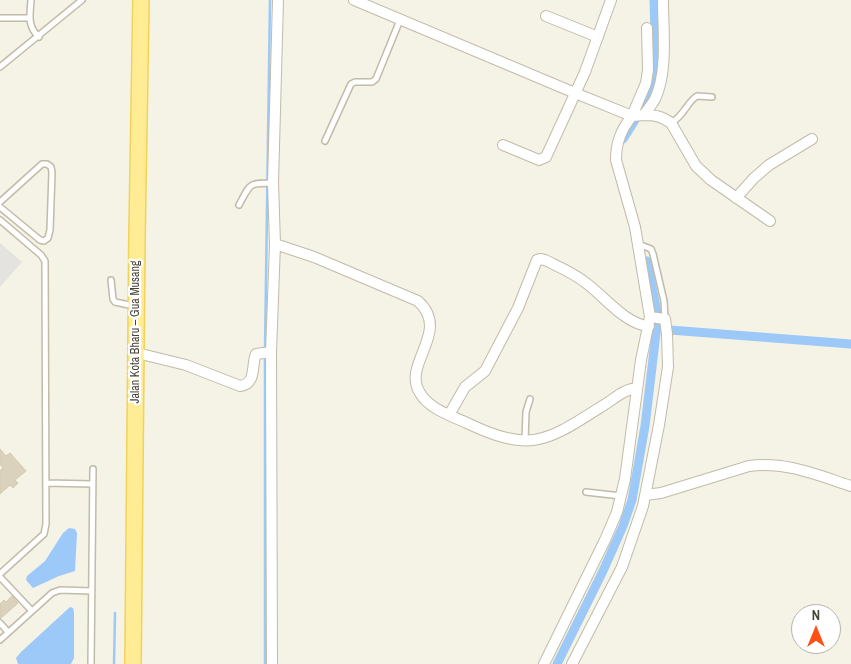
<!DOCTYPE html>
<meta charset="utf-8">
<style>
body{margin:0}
#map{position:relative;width:851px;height:664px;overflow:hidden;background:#f5f2e6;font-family:"Archivo Narrow",sans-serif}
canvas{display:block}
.north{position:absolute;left:791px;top:604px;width:50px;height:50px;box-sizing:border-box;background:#fff;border:1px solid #b6b4ae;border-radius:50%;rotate:0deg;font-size:14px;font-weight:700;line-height:20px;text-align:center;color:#494335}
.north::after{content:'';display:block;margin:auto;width:18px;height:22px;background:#ff4f13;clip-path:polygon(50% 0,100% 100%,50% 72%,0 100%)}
</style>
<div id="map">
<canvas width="851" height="664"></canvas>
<div class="north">N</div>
</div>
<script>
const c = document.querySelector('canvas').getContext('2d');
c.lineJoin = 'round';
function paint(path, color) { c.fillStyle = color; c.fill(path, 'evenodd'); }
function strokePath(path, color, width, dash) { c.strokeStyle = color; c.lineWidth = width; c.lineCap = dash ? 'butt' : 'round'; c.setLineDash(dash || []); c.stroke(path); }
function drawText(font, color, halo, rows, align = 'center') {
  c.font = font + ' "Archivo Narrow",sans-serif'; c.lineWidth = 4.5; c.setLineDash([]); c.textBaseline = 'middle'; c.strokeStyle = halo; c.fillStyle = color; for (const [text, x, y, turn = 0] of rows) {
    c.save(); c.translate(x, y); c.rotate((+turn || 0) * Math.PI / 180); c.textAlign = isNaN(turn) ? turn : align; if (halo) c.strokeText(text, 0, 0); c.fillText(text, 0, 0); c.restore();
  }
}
const parking = new Path2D(`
 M0,243L22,262L0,287Z`);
const water = new Path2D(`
 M69,528L75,529L77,533L75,571L59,576L33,588L26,580L27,576L45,561L63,533Z
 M70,607L73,608L74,612V658L71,664H18L16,658L21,652Z`);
const stream = new Path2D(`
 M265,350L270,0
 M265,356V664
 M114,664L115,613`);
const canal = new Path2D(`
 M641,112L650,94L656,67L654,0
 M623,139L635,120
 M647,261L657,312
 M670,330L851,344
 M557,664L603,571L623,526L632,500L645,426L657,325`);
const building = new Path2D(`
 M0,449L6,456L10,453L26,471L15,480L18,483L13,488L10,485L0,494V471L3,468L0,464Z
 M12,596L18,603L0,619V604L4,600L6,602Z`);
const service = new Path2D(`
 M31,0C30,15 27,26 39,37
 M0,18H30
 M0,67L82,0
 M671,123C685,115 686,103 697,96L712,97
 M325,141L351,84L355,82H372L376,79L400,20
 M0,202L42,164H47L51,167L52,172L50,230L48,238L44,241L40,240L0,207
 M239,205C251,183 248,183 273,183
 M0,220L41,255L45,261L46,524L44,534L0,574
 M638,244L651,249L653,254L664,301L665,319
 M111,280L113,299L115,302L134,306
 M525,441L526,412L530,399
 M46,483L93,484
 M586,492L621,496
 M0,577L32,611
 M0,623L8,632
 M0,640L52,593L60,590L92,591
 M91,664L93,469`);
const minor = new Path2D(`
 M354,0L575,93L632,116L646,83L648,70L647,28
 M546,16L598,37
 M644,115C654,115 662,116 671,123L696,166L711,180L770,221
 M503,145L539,160L546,157L585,72L611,0
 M736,198L754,178L769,165L812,139
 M275,244L314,257L418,301C452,332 401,364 420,393C429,409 452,416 467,423C532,454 547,441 604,405C614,399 624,389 637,388
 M137,353L186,365L240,386C257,384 251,365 256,354L271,352
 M449,415L465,387L485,371L518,308L537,260L540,259L545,260C559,267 574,273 586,283C604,296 626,325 649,326
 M645,495L661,493L749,466C785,461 817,475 851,486
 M272,664L271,352L275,244L273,183L278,0
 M544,664L605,540L617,512L625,479L641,360L650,317
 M572,664L622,567L643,506L659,425L668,367L667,334L665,319L650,317L635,227L616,160C616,142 621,130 632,116L644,115C647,110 652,105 655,99C668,72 663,30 663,0`);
const primary = new Path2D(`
 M133,664L137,236L141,0`);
const streetNames = [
 ["Jalan Kota Bharu – Gua Musang",136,332,-90]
];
paint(parking, '#e5e3df');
paint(water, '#9cc9f8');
strokePath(stream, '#9cc9f8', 2.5);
strokePath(canal, '#9cc9f8', 9);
paint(building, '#dbd2bd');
strokePath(building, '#d3c8ad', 1);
strokePath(service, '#c2bba8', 8);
strokePath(minor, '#c2bba8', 12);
strokePath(primary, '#f1d358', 18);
strokePath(service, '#fff', 5);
strokePath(minor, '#fff', 10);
strokePath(primary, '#ffec95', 15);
drawText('12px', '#494335', '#fff', streetNames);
</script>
